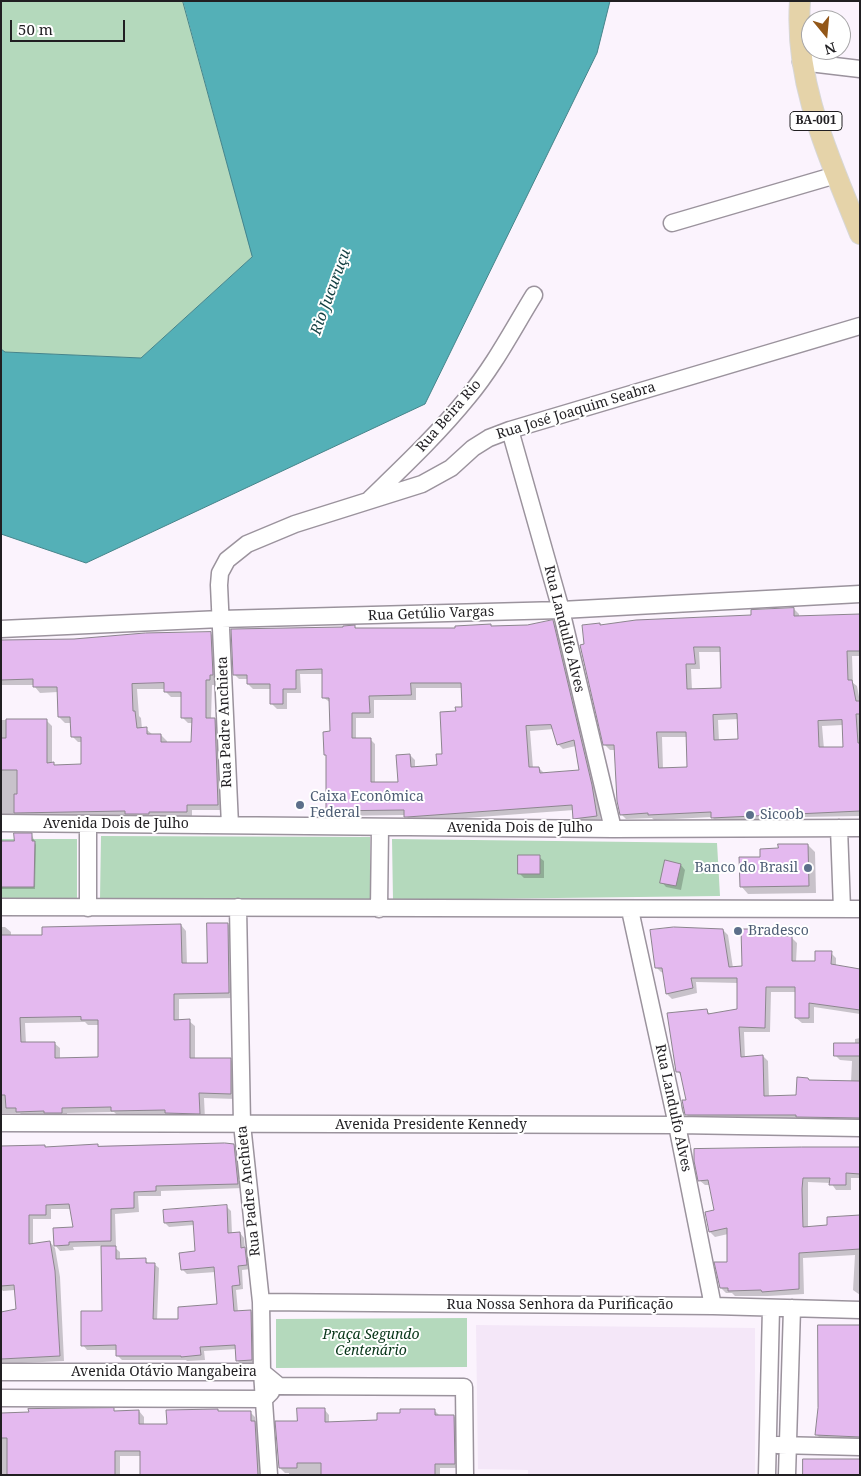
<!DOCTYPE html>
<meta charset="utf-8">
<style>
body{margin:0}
#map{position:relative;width:861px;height:1476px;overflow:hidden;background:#fbf3fd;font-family:"Noto Serif",serif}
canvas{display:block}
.frame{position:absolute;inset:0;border:2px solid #211f22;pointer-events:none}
.north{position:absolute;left:801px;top:10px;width:50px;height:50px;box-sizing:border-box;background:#fff;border:1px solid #a6a5a7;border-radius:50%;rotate:163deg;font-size:14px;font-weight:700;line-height:20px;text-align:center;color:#211f22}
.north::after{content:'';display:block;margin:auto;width:18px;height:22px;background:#935718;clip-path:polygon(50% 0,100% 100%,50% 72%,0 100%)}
.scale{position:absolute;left:10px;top:20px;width:115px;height:22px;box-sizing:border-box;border:2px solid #211f22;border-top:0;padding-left:6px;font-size:15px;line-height:18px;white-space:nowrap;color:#211f22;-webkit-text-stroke:4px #fff;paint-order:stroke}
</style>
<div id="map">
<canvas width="861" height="1476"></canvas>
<div class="frame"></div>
<div class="north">N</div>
<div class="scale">50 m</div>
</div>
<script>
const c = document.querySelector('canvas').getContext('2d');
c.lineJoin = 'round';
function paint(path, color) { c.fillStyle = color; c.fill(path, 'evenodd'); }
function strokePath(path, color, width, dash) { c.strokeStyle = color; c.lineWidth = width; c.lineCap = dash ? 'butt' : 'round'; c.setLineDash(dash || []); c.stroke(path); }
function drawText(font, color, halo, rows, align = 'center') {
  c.font = font + ' "Noto Serif",serif'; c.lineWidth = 4; c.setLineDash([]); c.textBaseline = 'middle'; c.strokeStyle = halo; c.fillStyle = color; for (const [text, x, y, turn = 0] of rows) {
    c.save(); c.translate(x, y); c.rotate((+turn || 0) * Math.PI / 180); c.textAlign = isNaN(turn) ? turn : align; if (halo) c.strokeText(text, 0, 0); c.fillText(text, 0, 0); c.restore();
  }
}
const built = new Path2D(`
 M476,1325L755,1328V1475H528V1470L478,1469Z`);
const green = new Path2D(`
 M1,1H183L252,257L141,358L5,352L1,349Z
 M101,836L370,837V900L100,899Z
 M1,839H77V898H1Z
 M392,839L717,843L720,896L393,900Z
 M467,1318V1367L276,1368V1319Z`);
const water = new Path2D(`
 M183,1H610L597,53L425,404L86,563L1,534V349L5,352L141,358L252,257Z`);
const shadow = new Path2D(`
 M794,609L799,614V617L860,615V656H852L853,683L857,686L860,702V816L804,817V820L718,823L712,817L654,820L652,818L626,819L621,814L615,750H610L605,745L586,646L600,624L602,626L752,616ZM699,652H722L723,689L692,690L691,669H700ZM739,719V740L719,741L718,720ZM843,725L844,748L824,749L822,726ZM662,737H687L688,768L663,769Z
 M553,622L558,627L597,791L601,821L580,823L575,818L574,810L412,822L405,815L332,816L327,810L331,703L324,698L323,674H300L301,693H287V709H277L272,704V689H253L248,684V679H239L234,674L355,627L357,629H456L527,626ZM416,688H462L463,708L457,712L443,755L438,766L415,768V760L410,755L399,783H375V744L370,739H356V718H374V700H416ZM554,729L558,744L563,749L576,746L580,771L544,773L539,768H533L530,731Z
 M211,634L217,640L216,685H212L211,719H215L221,725L223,810H192V817L1,818V720H46L52,726V764L56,766H83V742H78L72,736V723H65L59,717L58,692L40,693L35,687L34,685H1V642ZM137,689H165V691L171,697H182V717L188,723H193L192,744H167V741L161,735H153L146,729H142L141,718L139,716Z
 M32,835L36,845L35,889H1V843H16Z
 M808,845L815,852L816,893L748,894L741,886L761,858L780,850Z
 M539,857L544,861V878H524L519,873Z
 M681,865L685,870L681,890L666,887L662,882Z
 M228,924L233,930L234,998L179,999V1021H189L195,1026V1059H230L236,1065V1099L204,1098L205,1119H172L169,1115L118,1116L114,1112L67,1113V1118L23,1117L20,1113H1V927H5L11,932V936H43L181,925L186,931L187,965H208ZM85,1022L88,1025H99L100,1059H60V1048L54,1043L26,1044L25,1023Z
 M723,930L728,935L733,968L743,967L766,930L772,937H791L797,943L796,962L816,963L831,953L836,958V966L860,970V1014L814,1007V1023H802L796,1018L797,992H771L770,1032H744L745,1058L763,1056L768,1061L769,1097H798L809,1081L851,1082L852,1061L840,1060L835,1055L855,1044V1039L860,1038V1123L692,1120L686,1114L687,1101L682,1076L677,1071L707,1011L711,1015L738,1010V983L696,982L697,993L672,999L667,994L664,973L661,972L656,967Z
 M234,1145L239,1150L243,1188L161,1191V1196H138L139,1212L115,1214L116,1246H113L120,1252V1260H145L149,1264H154L159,1268L157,1321H180L218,1306L216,1272L187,1274L182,1269L196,1253L194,1225L169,1227L165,1223L226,1206L231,1211L232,1234L240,1233L244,1238L245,1249L249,1253L251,1269L242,1270L243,1289L236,1290L238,1312L251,1311L255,1316L256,1364L242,1365L237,1360V1349L204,1351L205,1360L187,1361L186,1360H122L117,1355V1350H87L83,1345L103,1312L102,1246L73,1247L74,1250L60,1251L55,1245L75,1228L71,1209H51V1219H33V1244L50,1242L55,1248L60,1277L64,1361L1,1364V1327L17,1310L15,1290L3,1291L1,1289V1146H45L47,1148Z
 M860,1149V1178H851V1190H836L831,1183L808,1182V1228L829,1226L860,1215V1295L853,1290L855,1255L803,1258L804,1294L768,1296H735L732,1293H726L721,1288L729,1263L728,1234L715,1237L710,1232L716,1211L710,1185H705L699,1180Z
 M860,1326V1442L822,1440L817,1435Z
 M324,1409L329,1415V1423L379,1421L402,1414L434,1410L440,1416H454L459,1421L460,1468H440V1475H289V1473H285L280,1468L298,1423Z
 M113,1410L116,1412L139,1411L144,1417V1426L168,1425L217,1410L220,1413L250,1412L255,1417L256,1423L260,1428L262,1475H142L141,1456H120V1475H1V1414Z
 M490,1474H518L519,1475H490Z`);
const building = new Path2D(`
 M794,608V616L860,614V651H847L848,680H852L856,701H860V714H856L858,743H860V811L711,818V812L648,815V813L620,815L617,801L614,745H603L580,645L584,644L582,625L600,623V625L636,620L751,615V610ZM694,647H720L721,688L687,689L686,664H695ZM737,714L738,739L714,740L713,715ZM842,720L843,747H819L818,721ZM657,732H686L687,767L659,768Z
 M553,620L592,785L597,816L573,819L572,805L407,817H404V810L326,811V755H324L323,732L330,731L329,698H322V669L296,670V689H283V704H270V684H247V675H233L231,629L343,627V626L355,625V628H455V626L491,624V626L527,625ZM411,683H461L462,707H455L456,711L440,712L442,754H436L437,765L411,767L410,754L396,755L398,782H371V738H352V713H370L369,696L411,695ZM551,725L557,745L574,740L579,770L540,773L539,767H529L526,726Z
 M211,632L213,675H210V680H206V718H215L218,805H187V812H149V814H125V811L14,813V794H17V770H1V738H6V719H47V763L54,762V765L81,764V737H71L70,717H58L57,687H33V679L1,680V640L74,639L145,633ZM164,683V692H181V718H192L191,742H161V734H147V727L137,728L135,711H133L132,684Z
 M14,833H32V841H35L34,887H1V841H14Z
 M778,844H808L809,886L740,887L739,857H760V849L778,848Z
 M518,855H540V874H518Z
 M665,860L681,864L676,886L660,883Z
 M207,923H228L229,993L174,994V1020L190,1019V1058H231V1094L199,1093L200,1114L165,1113V1110L111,1111V1107L62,1108V1113H44V1111L16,1112V1108H6L5,1095H1V935H42V927L181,924L182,963H207ZM81,1017V1020H98V1057L55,1058V1042H21L20,1018Z
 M674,927L723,929L729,967L742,966L741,929H767V936H792V961H815V951H832L831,964L860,969V1010L809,1003V1018H795V987H766L765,1028L739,1027L741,1057L763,1055L764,1096L796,1095L797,1077L808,1078L809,1080L860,1081V1118L796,1117V1115H685L682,1100H686L680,1072H676L667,1013L707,1009L708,1014L737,1009V978H691L693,988L666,994L662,968H655L650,930Z
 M834,1043H860V1056H834Z
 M225,1143L234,1144L238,1184L156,1186V1191L134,1192V1208L111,1209V1241L69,1242V1245L54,1246L53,1228L73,1227L69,1204L46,1205V1215H29V1244L50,1241L55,1271L60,1356L1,1359V1312L16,1309L14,1285L1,1286V1146L45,1145V1147L98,1144V1146Z
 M802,1147H860V1174L846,1173V1185H829L830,1178H803L802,1189L803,1227L827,1225V1217L860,1215V1249L799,1253V1289L762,1292L761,1290L728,1291V1288H720L714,1262H727V1228L709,1232L705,1212L714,1210L708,1180L698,1181L694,1161V1149Z
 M227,1205L228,1233L240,1232L241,1248L245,1247L247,1265L238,1266L240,1285L232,1286L234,1311L251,1310L252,1360L236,1361L235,1345L200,1347L201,1355L181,1357V1356H116V1345L81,1346V1311H102L101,1246H116V1259L146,1258V1263H155L153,1319H178V1307L217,1304L214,1267L181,1270L179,1253L195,1251L193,1221L164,1223L163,1210Z
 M818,1325H860V1437L815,1435L818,1408Z
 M114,1408V1411L139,1410V1424H167L166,1410L218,1409V1411H251V1421H255L258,1475H140V1451H115V1475H7V1438H1V1413L29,1412L28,1409Z
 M297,1408H325V1422L377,1420V1413H400V1409H435V1415H454L455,1464H435V1475H321V1463H297V1468H279L275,1421H297Z
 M803,1459H860V1475H803Z`);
const minor = new Path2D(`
 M801,62L860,69
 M672,223L836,175
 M510,430L561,610L613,829
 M370,499C404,466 438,434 468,397C494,366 513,329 534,295
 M1,629L221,619L561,610L860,594
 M1,823L613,829L860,828
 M88,825V908
 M230,825L219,585L220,573L227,560L247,544L295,524L422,484L451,468L473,448L489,438L510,430L860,326
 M839,828L842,909
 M1,907L860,909
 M238,907L242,1124L261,1302L262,1372L269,1475
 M379,909L380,827
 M630,910L677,1125L713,1306
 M1,1123L677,1125L860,1128
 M261,1302L713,1306L860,1310
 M1,1372H262L279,1386
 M279,1386L464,1387L465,1475
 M1,1398L264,1399L271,1392
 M777,1445L860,1447
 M767,1475L771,1308
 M787,1475L792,1308`);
const major = new Path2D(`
 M800,1C794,86 830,158 860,234`);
const markers = [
 [300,805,5,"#5c6f8a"],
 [750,815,5,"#5c6f8a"],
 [808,868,5,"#5c6f8a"],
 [738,931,5,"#5c6f8a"]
];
const shields = [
 [816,121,52]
];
const shieldNames = [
 ["BA-001",816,121]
];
const streetNames = [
 ["Rua José Joaquim Seabra",576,411,-17],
 ["Rua Beira Rio",449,416,-49],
 ["Rua Getúlio Vargas",431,614,-2],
 ["Rua Landulfo Alves",564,629,76],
 ["Rua Padre Anchieta",225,722,-92],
 ["Avenida Dois de Julho",116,824],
 ["Avenida Dois de Julho",520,828],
 ["Rua Landulfo Alves",673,1108,78],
 ["Avenida Presidente Kennedy",431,1125],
 ["Rua Padre Anchieta",249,1191,-96],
 ["Rua Nossa Senhora da Purificação",560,1305],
 ["Avenida Otávio Mangabeira",164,1372]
];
const serviceNames = [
 ["Caixa Econômica",310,797],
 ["Federal",310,813],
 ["Sicoob",760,815],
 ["Banco do Brasil",798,868,"right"],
 ["Bradesco",748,931]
];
const parkNames = [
 ["Praça Segundo",371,1335],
 ["Centenário",371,1351]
];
const waterNames = [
 ["Rio Jucuruçu",331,292,-70]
];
paint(built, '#f4e7f8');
paint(green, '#b4d9bc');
paint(water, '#54b0b7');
strokePath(water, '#45848a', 1);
paint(shadow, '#0003');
paint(building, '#e4b9ef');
strokePath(building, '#8c858e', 1);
strokePath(minor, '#9b939d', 19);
strokePath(major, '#d7d7d7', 22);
strokePath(minor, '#fff', 16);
strokePath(major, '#e5d3a9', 20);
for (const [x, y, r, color] of markers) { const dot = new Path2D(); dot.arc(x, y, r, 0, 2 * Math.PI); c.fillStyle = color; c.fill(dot); strokePath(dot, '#fff', 2); }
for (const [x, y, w] of shields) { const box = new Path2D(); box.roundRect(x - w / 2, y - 9.5, w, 19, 4); c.fillStyle = '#fff'; c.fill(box); strokePath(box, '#211f22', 1); }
drawText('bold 12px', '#211f22', null, shieldNames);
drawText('14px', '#211f22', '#fff', streetNames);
drawText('14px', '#4e5e75', '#fff', serviceNames, 'left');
drawText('italic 14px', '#073518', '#fff', parkNames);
drawText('italic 15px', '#133f42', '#fff', waterNames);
</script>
